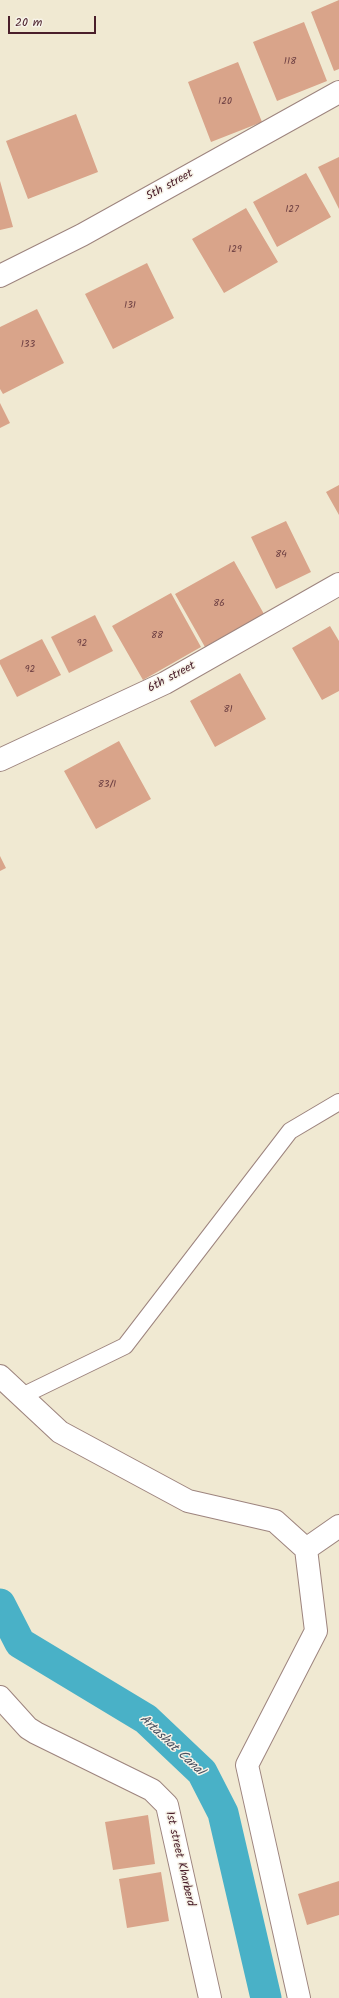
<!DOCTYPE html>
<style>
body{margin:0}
#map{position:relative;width:339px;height:1998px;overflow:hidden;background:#f0e9d2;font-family:Kalam,sans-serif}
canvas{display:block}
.scale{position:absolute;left:8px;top:16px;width:88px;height:18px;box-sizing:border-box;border:2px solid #4a1f2b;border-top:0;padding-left:5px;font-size:12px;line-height:14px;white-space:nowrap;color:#4a1f2b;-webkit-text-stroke:3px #f7f3e8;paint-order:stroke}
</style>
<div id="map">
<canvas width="339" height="1998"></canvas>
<div class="scale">20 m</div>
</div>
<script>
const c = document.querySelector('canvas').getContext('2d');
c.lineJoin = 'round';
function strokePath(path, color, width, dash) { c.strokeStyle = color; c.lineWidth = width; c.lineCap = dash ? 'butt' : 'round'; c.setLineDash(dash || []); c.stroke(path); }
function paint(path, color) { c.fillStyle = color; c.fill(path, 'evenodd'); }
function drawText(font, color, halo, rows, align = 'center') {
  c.font = font + ' Kalam,sans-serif'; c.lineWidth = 3; c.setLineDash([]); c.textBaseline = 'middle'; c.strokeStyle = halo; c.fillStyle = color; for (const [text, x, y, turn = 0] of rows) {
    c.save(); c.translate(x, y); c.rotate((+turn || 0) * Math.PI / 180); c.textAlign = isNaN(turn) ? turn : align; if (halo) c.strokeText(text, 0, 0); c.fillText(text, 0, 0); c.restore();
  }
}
const canal = new Path2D(`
 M0,1604L20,1643L146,1719L202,1772L223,1813L266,1998`);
const building = new Path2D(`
 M339,0V69L334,71L311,12Z
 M304,22L327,81L277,101L253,42Z
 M238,62L262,122L211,142L188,82Z
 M76,114L98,172L28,199L6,141Z
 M339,157V209L318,167Z
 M306,173L331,217L277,247L253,202Z
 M0,181L13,227L0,230Z
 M246,208L278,262L224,293L192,239Z
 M147,263L174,318L113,349L85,294Z
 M37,309L64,363L3,394L0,389V327Z
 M0,403L10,423L0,428Z
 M339,485V515L326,492Z
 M286,521L311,572L276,589L251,537Z
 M234,561L264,614L205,647L175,594Z
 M171,593L201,647L143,680L112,626Z
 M95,615L113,651L69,673L51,637Z
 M330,626L339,641V691L322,700L292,648Z
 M42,639L61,675L17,697L0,664V660Z
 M240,673L266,719L215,747L190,701Z
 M119,741L151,799L96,829L64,771Z
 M0,856L6,868L0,871Z
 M148,1815L155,1864L113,1870L105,1822Z
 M161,1872L169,1921L127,1928L119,1879Z
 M339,1881V1915L307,1925L298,1894Z`);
const service = new Path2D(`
 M22,1396L125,1346L290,1131L339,1102`);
const minor = new Path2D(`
 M0,276L82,235L339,92
 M0,760L165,683L339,584
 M0,1376L60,1432L188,1501L275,1521L306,1549L316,1631L247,1765L299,1998
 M306,1549L339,1526
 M0,1697L28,1728L36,1733L152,1790L167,1805L210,1998`);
const numberNames = [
 ["118",290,62],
 ["120",225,102],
 ["127",292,210],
 ["129",235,250],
 ["131",130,306],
 ["133",28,345],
 ["84",281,555],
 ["86",219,604],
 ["88",157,636],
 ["92",82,644],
 ["92",30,670],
 ["81",228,710],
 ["83/1",107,785]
];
const streetNames = [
 ["5th street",170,186,-29],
 ["6th street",172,678,-28],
 ["1st street Kharberd",179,1859,77]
];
const waterNames = [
 ["Artashat Canal",171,1746,43]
];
strokePath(canal, '#49b1c7', 31);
paint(building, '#d9a48a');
strokePath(service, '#9d847e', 18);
strokePath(minor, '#9d847e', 24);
strokePath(service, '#fff', 16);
strokePath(minor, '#fff', 22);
drawText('10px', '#6e4043', null, numberNames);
drawText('12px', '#4a1f2b', '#f7f3e8', streetNames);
drawText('italic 13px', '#4a5262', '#f7f3e8', waterNames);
</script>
